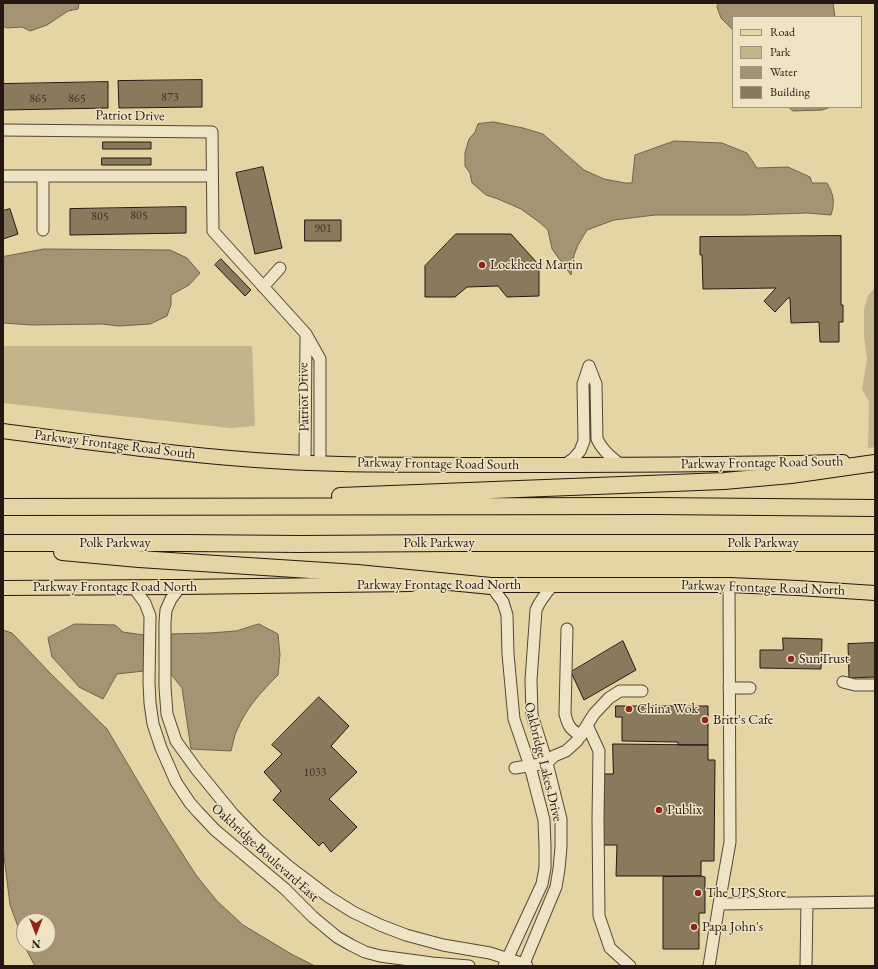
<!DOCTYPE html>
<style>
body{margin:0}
#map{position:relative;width:878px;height:969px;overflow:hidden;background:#e5d4a4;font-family:"EB Garamond",serif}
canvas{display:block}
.frame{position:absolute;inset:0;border:4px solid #251813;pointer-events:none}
.legend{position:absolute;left:732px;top:16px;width:130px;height:92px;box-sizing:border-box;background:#eee3c4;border:1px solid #9e927d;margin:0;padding:5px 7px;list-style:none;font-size:12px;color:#251813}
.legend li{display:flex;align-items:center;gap:8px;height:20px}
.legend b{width:20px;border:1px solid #9e927d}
.north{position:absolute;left:16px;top:913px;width:40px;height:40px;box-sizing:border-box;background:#eee3c4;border:1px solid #9e927d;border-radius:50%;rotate:180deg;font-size:11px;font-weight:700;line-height:16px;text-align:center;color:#251813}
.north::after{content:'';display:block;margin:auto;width:14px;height:18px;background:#8f2418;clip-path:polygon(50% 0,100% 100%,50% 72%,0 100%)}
</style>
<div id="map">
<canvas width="878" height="969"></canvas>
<div class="frame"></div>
<ul class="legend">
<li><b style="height:5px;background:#e5d4a4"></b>Road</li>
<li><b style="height:11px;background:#c4b48b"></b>Park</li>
<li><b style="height:11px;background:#a49473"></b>Water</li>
<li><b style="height:11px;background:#897a5e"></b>Building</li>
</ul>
<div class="north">N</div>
</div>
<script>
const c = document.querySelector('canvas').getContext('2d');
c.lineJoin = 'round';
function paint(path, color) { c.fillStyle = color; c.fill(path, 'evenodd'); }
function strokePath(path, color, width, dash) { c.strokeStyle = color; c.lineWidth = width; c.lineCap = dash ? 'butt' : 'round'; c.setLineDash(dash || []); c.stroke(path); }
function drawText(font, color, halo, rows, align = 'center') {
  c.font = font + ' "EB Garamond",serif'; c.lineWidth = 3; c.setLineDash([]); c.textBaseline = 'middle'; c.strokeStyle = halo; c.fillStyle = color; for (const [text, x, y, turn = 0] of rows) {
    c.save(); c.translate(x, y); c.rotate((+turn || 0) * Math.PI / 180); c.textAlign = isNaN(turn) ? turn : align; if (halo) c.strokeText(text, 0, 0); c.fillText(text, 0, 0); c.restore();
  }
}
const green = new Path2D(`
 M875,287V447L868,448L869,402L862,389L867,359L864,336V309L868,296Z
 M3,346H252L255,426L230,428L3,403Z`);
const water = new Path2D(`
 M3,3H79L78,9L68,11L47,25L30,31L22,27L7,28L3,26Z
 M719,3H833L835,17H733V30L721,18L717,7Z
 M789,107H831L822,110L793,111Z
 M494,122L523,128L543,134L584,170L604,179L625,183H632L635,155L674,141L722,143L747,153L757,168L788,167L810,177L812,183H827C834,195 835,202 831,215L807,213L745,215H655L614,220L587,230L578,245L574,255L571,275L552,249L548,230L539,222L521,209L498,199L486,195L472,183L470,173L465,166V153L469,139L475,132L478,124Z
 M44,249L170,250L187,258L200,273L189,285L171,295V305L167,316L150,324L119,326L102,324L32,325L3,323V257Z
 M75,624L115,625L123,632L144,635V671L117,674L103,699L79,687L65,671L52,657L48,638Z
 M259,624L278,634L280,655L278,675C262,691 246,708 237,730C234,736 233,744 231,751L191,749L182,688L170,673V634L209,633L236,631Z
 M3,630L12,633L50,673L107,729L162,822L196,875L217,901L243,925L293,955L315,966H35L27,951L25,945H48V921H24V943L10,905L3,848Z`);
const building = new Path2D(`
 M202,80V107L119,108L118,81Z
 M108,82V108L3,110V84Z
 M103,142H151V149H103Z
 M102,158H151V165H102Z
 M263,167L282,248L255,254L236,173Z
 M186,207V233L70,235V209Z
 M10,209L18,234L3,239V211Z
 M305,220H341V241H305Z
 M456,234H511L539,265V296L507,297L498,286L467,287L455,297H425V266Z
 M841,236V305H843V322H839V342H820L819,322L791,323L790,298H788L775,312L764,301L776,288L703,289L702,255H700V237Z
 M221,259L251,290L245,296L215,265Z
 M783,638L822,639L821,669L760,668V650H783Z
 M623,641L636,670L584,700L571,672Z
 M875,643V677L849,678L848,644Z
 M319,697L349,726L331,746L357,772L329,799L357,827L331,852L323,842L319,846L273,800L281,791L264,772L282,754L272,745Z
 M616,706H708V745H678V742L622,741V717H616Z
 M613,744L708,745V760H715L714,861H701V876H616L617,845H603V774H613Z
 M701,876L705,877V913H699V949H663V877Z`);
const minor = new Path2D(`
 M3,130L212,132L213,231L306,334L320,359V463
 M3,176H212
 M43,176V230
 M263,287L280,268
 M589,366L596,384L597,439C602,450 611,457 621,465
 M305,462L306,337
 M564,465L573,459L580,451L584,441L583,384L589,366
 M491,586L503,602L507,615L508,654L514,719L530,766L544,820L545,846V868L542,884L504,966
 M180,587L171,599L166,610L165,622V687L167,714L176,741L197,770L233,814L258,840L288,866L329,897L353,912L380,925L406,935L443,945L490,953L524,964L527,966
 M134,588L145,603L150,616L149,682L150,703L153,724L161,748L176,782L190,803L198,812L215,830L285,889L313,917L337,937L351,945L365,952L380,956L432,963L469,966
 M567,629L565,714C568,726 570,729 581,736
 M843,682L855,685H875
 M729,688H750
 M587,725L599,751L598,819L599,916L610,948L630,966
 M515,768L547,763L554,756L566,751L577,741L594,714L609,698L620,691H642
 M719,904L730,842L729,585
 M523,966L556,887L559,869L561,847V819L547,763L532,715L531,680L536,610C540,600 546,593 553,585
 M709,966L719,904L875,902
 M806,966L807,903`);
const major = new Path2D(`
 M3,431C87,442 171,454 255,460C334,466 413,464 492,465C609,465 726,465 843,462
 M480,585H729L798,588L875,593
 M3,588L180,587L411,584`);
const highway = new Path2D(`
 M340,496L724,481L791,475L875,463
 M3,507L655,506L875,508
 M3,543H186L300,544L452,543H875
 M62,552L139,559L357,573L491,586`);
const markers = [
 [482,265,4,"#8f2418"],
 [791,659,4,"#8f2418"],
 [629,709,4,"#8f2418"],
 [705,720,4,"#8f2418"],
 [659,810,4,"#8f2418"],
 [698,893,4,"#8f2418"],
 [694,927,4,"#8f2418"]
];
const numberNames = [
 ["873",170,98],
 ["865",38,99],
 ["865",77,99],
 ["805",139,216],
 ["805",100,217],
 ["901",323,229],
 ["1033",315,773]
];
const streetNames = [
 ["Patriot Drive",130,116,1],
 ["Patriot Drive",304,397,-91],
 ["Parkway Frontage Road South",115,445,7],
 ["Parkway Frontage Road South",762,463,-1],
 ["Parkway Frontage Road South",438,464,1],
 ["Polk Parkway",115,543],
 ["Polk Parkway",439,543],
 ["Polk Parkway",763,543],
 ["Parkway Frontage Road North",439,585],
 ["Parkway Frontage Road North",115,587],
 ["Parkway Frontage Road North",763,588,2],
 ["Oakbridge Lakes Drive",543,762,76],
 ["Oakbridge Boulevard East",265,853,42]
];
const poiNames = [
 ["Lockheed Martin",490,265],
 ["SunTrust",799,659],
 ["China Wok",637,709],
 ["Britt's Cafe",713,720],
 ["Publix",667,810],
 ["The UPS Store",706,893],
 ["Papa John's",702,927]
];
paint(green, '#c4b48b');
paint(water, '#a49473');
strokePath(water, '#71624d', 1);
paint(building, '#897a5e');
strokePath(building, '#251813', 1);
strokePath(minor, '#554737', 13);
strokePath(major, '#251813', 16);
strokePath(highway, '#251813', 18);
strokePath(minor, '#eee3c4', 11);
strokePath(major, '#e5d4a4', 14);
strokePath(highway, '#e5d4a4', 16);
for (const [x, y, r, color] of markers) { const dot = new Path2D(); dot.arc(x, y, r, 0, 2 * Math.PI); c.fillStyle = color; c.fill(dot); strokePath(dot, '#eee3c4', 1.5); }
drawText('12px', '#3e3026', null, numberNames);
drawText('14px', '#251813', '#eee3c4', streetNames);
drawText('14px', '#251813', '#eee3c4', poiNames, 'left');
</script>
